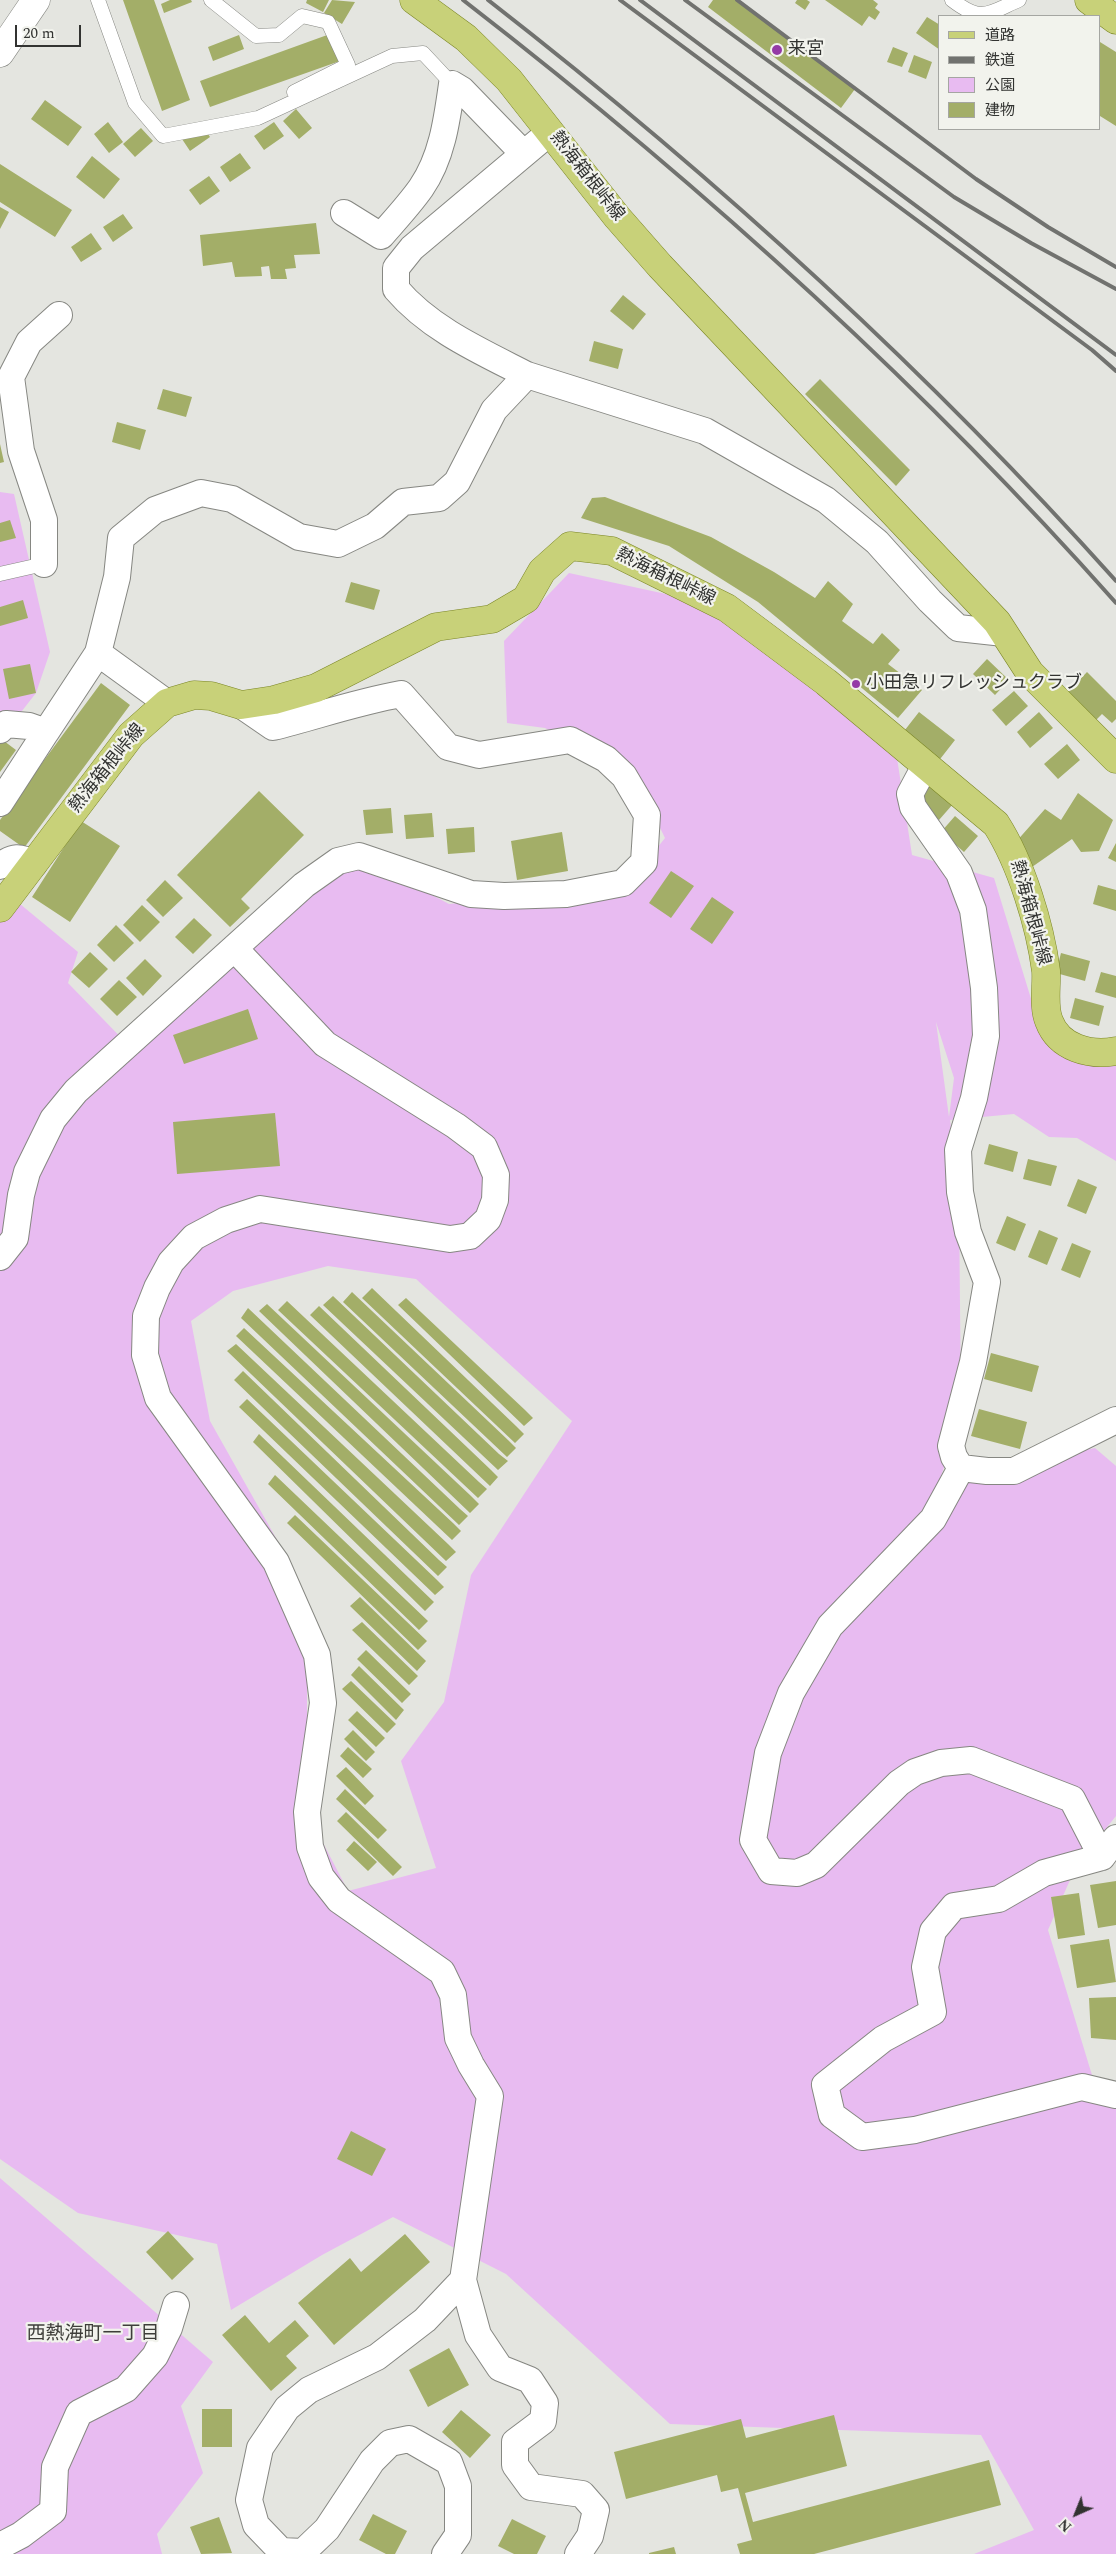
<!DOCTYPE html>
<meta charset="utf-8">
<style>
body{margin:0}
#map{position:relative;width:1116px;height:2554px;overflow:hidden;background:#e4e5e0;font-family:Spectral,"Noto Sans JP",serif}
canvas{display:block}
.legend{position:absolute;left:938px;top:15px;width:162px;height:115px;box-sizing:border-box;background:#f2f3ed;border:1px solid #a5a6a2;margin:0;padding:6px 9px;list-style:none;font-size:15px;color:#323331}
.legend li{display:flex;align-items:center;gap:10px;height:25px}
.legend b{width:25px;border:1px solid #a5a6a2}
.north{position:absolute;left:1051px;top:2489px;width:50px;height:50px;-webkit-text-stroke:4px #f2f3ed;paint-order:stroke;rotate:224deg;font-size:14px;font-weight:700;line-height:20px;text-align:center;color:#323331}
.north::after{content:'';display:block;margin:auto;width:18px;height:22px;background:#323331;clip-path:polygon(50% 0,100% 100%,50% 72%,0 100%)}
.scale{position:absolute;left:15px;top:25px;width:66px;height:22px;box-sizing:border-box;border:2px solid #323331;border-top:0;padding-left:6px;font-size:15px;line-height:18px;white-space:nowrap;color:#323331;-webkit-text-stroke:4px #f2f3ed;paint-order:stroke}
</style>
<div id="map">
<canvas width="1116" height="2554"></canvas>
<ul class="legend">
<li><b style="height:6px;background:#c8d179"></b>道路</li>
<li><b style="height:6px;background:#71726f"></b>鉄道</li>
<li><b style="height:14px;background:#e8bbf1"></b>公園</li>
<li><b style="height:14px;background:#a3ae68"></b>建物</li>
</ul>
<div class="north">N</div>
<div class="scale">20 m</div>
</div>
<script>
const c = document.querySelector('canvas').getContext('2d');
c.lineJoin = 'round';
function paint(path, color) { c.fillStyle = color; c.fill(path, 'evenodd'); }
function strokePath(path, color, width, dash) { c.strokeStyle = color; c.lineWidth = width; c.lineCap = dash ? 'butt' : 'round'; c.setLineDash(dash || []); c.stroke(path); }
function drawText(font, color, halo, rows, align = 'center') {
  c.font = font + ' Spectral,"Noto Sans JP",serif'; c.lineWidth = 4.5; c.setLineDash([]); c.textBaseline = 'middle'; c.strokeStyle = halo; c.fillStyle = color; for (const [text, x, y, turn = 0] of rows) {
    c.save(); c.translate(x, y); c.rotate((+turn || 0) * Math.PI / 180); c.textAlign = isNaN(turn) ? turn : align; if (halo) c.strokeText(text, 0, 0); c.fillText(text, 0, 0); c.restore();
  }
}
const green = new Path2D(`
 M0,492L14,494L50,652L36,693L0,739Z
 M569,573L689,599L771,654L897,758L912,855L994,878L1036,1015L1095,1052L1116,1048V1161L1077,1138L1049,1137L1014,1114L950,1120L959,1194L961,1416L939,1482L1095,1448L1116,1466V1816L1077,1864L1048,1930L1098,2095L1116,2094V2554H974L1034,2530L981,2435L670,2424L506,2274L393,2217L322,2255L231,2310L217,2244L78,2213L0,2159V917L14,899L78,952L68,983L136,1053L239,954L359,856L449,904L626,887L665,838L635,777L545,728L507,723L504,641ZM936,1022L954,1078L949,1117ZM328,1266L416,1279L572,1421L471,1575L444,1702L401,1761L436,1868L348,1891L307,1812V1670L294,1570L210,1421L191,1321L233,1291Z
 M0,2178L213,2362L181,2406L203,2473L157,2534L162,2554H0Z`);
const building = new Path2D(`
 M123,0H154L190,100L162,111Z
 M170,0H191L192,2L164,13L161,4Z
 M307,0H329L323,12L306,3Z
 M332,0L355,2L342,24L324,13Z
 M713,0H737L855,89L841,108L708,7Z
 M797,0H807L810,2L805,10L795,3Z
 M825,0H873L878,4L875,8L880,12L875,20L869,16L862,26Z
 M927,17L940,25V50L916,33Z
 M330,34L340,61L210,107L200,81Z
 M239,35L244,49L213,61L208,47Z
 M1100,42L1116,52V126L1100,116Z
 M893,47L908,53L902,67L887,62Z
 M914,55L932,62L926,79L908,72Z
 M45,100L82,127L68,146L31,119Z
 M296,109L312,128L299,139L283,121Z
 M108,122L123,142L109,153L94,134Z
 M200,122L210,137L190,151L180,136Z
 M274,122L284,136L264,150L254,136Z
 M141,128L153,141L135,157L123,144Z
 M240,153L251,168L230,182L220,167Z
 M92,156L120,179L104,199L76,177Z
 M0,164L72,210L55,237L0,202Z
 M209,176L220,191L200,205L189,190Z
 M0,207L9,212L0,229Z
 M123,214L133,228L113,242L103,227Z
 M316,223L320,254L294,255L296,268L285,269L287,279H271L269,266L261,267L262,276L235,277L232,262L203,266L200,235Z
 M91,233L102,249L81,262L71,247Z
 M623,295L646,314L633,330L610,311Z
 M594,341L623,349L618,369L589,361Z
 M820,379L910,470L896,486L805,394Z
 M163,389L192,397L186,417L157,409Z
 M117,422L146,430L140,450L112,442Z
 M0,444L4,462L0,463Z
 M605,497L711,537L774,572L815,598L828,581L853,604L842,621L873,644L882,633L900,650L888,664L922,690L898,718L758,602L669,546L581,518L592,498Z
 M10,520L16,538L0,542V523Z
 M351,582L380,590L374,610L345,602Z
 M23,600L28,618L0,626V607Z
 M987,659L1009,680L995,695L973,674Z
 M30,664L36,693L9,699L3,669Z
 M1087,672L1116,701V719L1112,723L1102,714L1096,720L1067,693Z
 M101,683L130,705L24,848L0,831V820Z
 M1014,691L1028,706L1006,726L992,710Z
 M919,712L955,740L937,763L901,735Z
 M1039,712L1053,728L1030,748L1017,732Z
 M0,738L16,750L0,772Z
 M1067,744L1080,760L1058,779L1044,764Z
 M930,784L953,804L939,820L917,800Z
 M259,791L304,835L241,899L250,908L230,927L177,875Z
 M1078,793L1113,820L1099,851L1081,852L1072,839L1032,867L1015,843L1045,809L1061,820Z
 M391,808L393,833L366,835L363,810Z
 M432,813L434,837L406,839L404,815Z
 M955,816L978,836L964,852L941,832Z
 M81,821L120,846L70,922L32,897Z
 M474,827L475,852L448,854L446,829Z
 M562,832L568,871L517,880L511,841Z
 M1116,843V862L1108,858Z
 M671,871L694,886L671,918L649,903Z
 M165,880L183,898L163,917L146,900Z
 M1098,885L1116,890V911L1093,904Z
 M712,897L734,912L712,944L690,929Z
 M142,905L160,922L140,942L123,925Z
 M194,918L212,935L193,954L175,937Z
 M116,925L134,943L114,962L97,945Z
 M90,952L108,969L89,988L71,972Z
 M1061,953L1090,961L1085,981L1056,973Z
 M145,959L162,976L143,996L126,978Z
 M1101,972L1116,976V998L1095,992Z
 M119,980L137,997L117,1016L100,999Z
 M1075,998L1104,1006L1099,1026L1070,1018Z
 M248,1009L258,1039L184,1064L173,1035Z
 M275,1113L280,1166L177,1174L173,1122Z
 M989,1144L1018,1152L1013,1172L984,1164Z
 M1028,1159L1057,1166L1051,1186L1023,1179Z
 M1078,1179L1097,1187L1086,1214L1067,1206Z
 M1007,1216L1026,1224L1015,1251L996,1243Z
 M1039,1230L1058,1238L1047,1265L1028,1257Z
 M1072,1243L1091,1251L1080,1278L1061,1270Z
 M372,1288L516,1426L524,1434L515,1443L362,1298Z
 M352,1292L508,1440L516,1448L507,1457L343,1302Z
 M333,1296L499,1454L508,1461L498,1470L323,1305Z
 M406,1298L525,1410L533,1418L524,1426L398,1305Z
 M287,1301L479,1482L487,1489L478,1498L278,1310Z
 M267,1304L471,1496L479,1504L470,1513L259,1311Z
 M319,1306L491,1470L498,1477L490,1486L310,1315Z
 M248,1308L460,1509L468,1516L459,1525L241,1318Z
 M244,1328L453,1523L461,1531L452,1540L236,1336Z
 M236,1344L448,1544L456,1552L446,1561L227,1351Z
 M991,1353L1039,1366L1032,1392L984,1379Z
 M243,1371L439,1560L447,1567L438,1576L234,1380Z
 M247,1399L436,1579L444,1587L435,1595L239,1407Z
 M979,1409L1027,1422L1020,1449L971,1436Z
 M259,1434L434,1602L425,1611L253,1442Z
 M275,1475L428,1621L419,1630L268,1484Z
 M295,1515L427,1641L418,1650L287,1523Z
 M360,1597L426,1661L417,1671L350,1606Z
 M362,1622L418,1676L409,1685L352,1630Z
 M366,1650L411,1694L402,1703L357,1659Z
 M359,1666L404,1710L396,1720L351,1675Z
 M351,1681L396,1724L387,1733L342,1689Z
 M357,1711L385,1738L376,1747L348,1720Z
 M353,1730L375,1752L366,1761L344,1739Z
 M348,1747L372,1769L363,1778L340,1756Z
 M346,1767L374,1796L365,1805L336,1776Z
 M345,1789L387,1830L378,1839L336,1799Z
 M346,1812L402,1867L393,1876L337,1821Z
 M354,1841L377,1862L368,1871L346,1850Z
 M1116,1881V1925L1098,1928L1090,1885Z
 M1079,1893L1085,1935L1058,1939L1051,1897Z
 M1109,1939L1116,1982L1077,1988L1070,1945Z
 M1116,1997V2040L1091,2038L1089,1998Z
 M351,2131L386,2149L372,2176L337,2159Z
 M168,2231L194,2259L172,2280L146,2252Z
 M405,2234L430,2262L334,2345L298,2303L350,2258L361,2272Z
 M245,2315L269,2343L295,2320L309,2336L286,2356L297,2368L271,2391L222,2335Z
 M449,2348L469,2385L428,2407L409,2370Z
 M202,2409H232V2447H202Z
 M461,2410L491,2435L470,2458L442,2432Z
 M834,2415L847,2466L745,2493L753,2522L989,2460L1001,2505L814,2554H740L737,2544L752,2540L738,2488L721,2492L717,2475L626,2499L614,2452L741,2419L746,2438Z
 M373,2514L407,2531L395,2554H386L359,2540Z
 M219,2517L232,2553L201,2554L190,2527Z
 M512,2519L546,2536L537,2554H514L498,2546Z
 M674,2547L676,2554H649V2553Z`);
const lane = new Path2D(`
 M98,0L135,103L163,136L258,118L392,56L423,53L452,84
 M211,0L256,36L279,35L302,16L328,22L348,65L294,92
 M952,0C982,23 987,14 1019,0
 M0,574L44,564`);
const street = new Path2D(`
 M344,213L381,236C394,221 409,205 421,188C442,158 447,120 452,84L462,90L524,154
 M527,375C480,351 430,329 396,289V268L412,248L550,132
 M44,564V520L21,451L11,377L29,342L59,315
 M98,653L117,577L121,538L155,510L201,493L232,499L299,537L338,544L375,526L403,502L439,498L457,482L494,410L527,375L705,431L826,500L877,542L930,601L958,628L1004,633
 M0,730L6,724L29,726L46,732L0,803
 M46,732L98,653L167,703
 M925,766L910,794L913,807L959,873L973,910L984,988L986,1036L974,1098L958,1150L960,1192L968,1232L987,1282L973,1362L951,1446L954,1457L961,1468L987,1471H1014L1116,1420
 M0,866C13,856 20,856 34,864
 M235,949L325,1044L456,1126L484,1147L496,1175L495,1200L488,1219L470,1236L450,1239L260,1209L226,1220L194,1237L171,1262L157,1288L146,1316L145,1355L158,1398L276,1562L317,1655L323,1703L307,1812L310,1847L321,1877L339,1900L442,1972L453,1995L458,2038L471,2065L490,2096L463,2280L425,2320L377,2357L309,2390L287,2408L260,2448L249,2500L256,2525L281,2551L303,2552L327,2529L372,2461L390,2443L409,2439L449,2462L458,2486V2535L445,2554
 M0,1257L15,1238L21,1195L27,1172L53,1119L76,1091L304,885L338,861L359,856L471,894L504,896L566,894L623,883L644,862L647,815L624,776L606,759L570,740L479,755L448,747L401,694C357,702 317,716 273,727L241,705
 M961,1468L933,1519L830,1626L791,1693L768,1753L753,1840L771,1871L797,1873L816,1865L899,1783L915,1772L941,1763L971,1760L1072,1799L1102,1857
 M1116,1838L1102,1857L1044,1873L999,1899L954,1906L933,1931L925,1967L933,2012L883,2039L825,2085L832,2115L862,2137L915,2130L1082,2087L1116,2095
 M463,2280L478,2335L500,2368L530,2380L545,2403L543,2421L515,2442V2465L531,2487L582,2494L596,2510L590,2536L578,2554
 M0,2546L21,2535L53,2511L55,2467L79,2413L126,2389L155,2356L169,2328L176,2305`);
const secondary = new Path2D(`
 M0,53L36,0`);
const primary = new Path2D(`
 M414,0L466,38L509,80L617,217L660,266L997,622L1030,673L1116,759
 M1089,0L1116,20
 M0,908L131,735L167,703L194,695L211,696L241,705L274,700L316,688L436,627L492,619L526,599L542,571L570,546L612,551L727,608L826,682L996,824C1021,863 1040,925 1046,971C1047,986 1043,1007 1049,1021C1059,1048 1090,1056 1116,1051`);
const rail = new Path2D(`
 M463,0C698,182 919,381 1116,603
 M488,0C713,175 925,368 1116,581
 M620,0L1092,350L1116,371
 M640,0L1116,355
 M685,0L954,197L1031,243L1116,289
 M737,0L976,179L1048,227L1116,267`);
const markers = [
 [777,50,6,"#943ba6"],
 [856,684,5,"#943ba6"]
];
const poiNames = [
 ["来宮",788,50],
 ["小田急リフレッシュクラブ",866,684]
];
const streetNames = [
 ["熱海箱根峠線",586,177,52],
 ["熱海箱根峠線",665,578,26],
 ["熱海箱根峠線",108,769,-51],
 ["熱海箱根峠線",1029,913,75]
];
const neighbourhoodNames = [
 ["西熱海町一丁目",93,2335]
];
paint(green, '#e8bbf1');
paint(building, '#a3ae68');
strokePath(lane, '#868782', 15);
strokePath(street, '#868782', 28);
strokePath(secondary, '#868782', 29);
strokePath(primary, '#7b8626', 29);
strokePath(lane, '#fff', 14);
strokePath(street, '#fff', 26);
strokePath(secondary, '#fff', 28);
strokePath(primary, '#c8d179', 28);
strokePath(rail, '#71726f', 4);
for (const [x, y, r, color] of markers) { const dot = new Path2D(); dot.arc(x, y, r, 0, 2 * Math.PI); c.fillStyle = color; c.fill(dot); strokePath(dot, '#f2f3ed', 2); }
drawText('18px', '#323331', '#f2f3ed', poiNames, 'left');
drawText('18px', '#323331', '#f2f3ed', streetNames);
drawText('19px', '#3e3e3a', '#f2f3ed', neighbourhoodNames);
</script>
